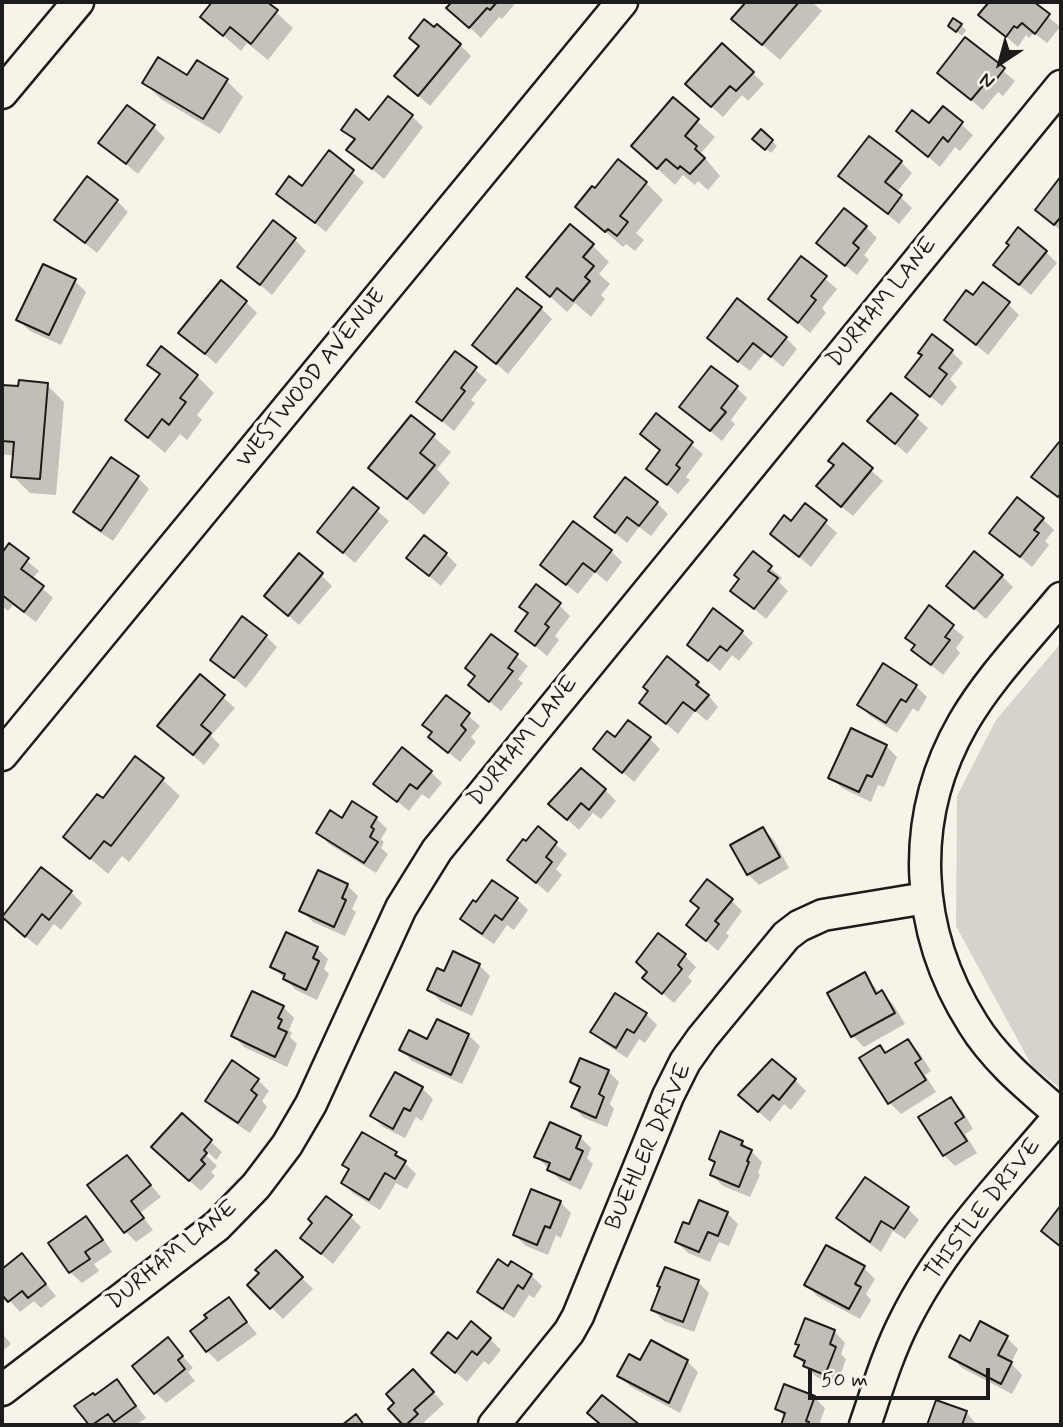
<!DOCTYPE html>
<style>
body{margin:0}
#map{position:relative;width:1063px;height:1427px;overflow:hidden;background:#f7f3e8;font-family:Mynerve,sans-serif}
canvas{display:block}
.frame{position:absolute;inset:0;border:4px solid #1c1c1c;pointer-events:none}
.north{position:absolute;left:965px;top:28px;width:70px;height:70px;-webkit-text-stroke:5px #f7f3e8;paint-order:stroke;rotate:216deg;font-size:19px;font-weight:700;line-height:28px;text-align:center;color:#1c1c1c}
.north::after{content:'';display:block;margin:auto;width:24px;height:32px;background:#1c1c1c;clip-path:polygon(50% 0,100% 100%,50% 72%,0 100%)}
.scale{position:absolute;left:808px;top:1368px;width:182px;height:32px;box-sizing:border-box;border:4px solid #1c1c1c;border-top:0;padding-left:9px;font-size:21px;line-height:24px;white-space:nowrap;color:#1c1c1c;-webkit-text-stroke:5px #f7f3e8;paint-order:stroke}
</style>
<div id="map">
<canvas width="1063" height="1427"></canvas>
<div class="frame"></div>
<div class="north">N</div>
<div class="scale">50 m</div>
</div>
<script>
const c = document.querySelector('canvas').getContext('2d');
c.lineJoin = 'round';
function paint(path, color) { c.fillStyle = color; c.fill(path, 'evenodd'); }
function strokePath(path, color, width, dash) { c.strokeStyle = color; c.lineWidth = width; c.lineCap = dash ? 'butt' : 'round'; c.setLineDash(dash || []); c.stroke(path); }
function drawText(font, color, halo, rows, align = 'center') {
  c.font = font + ' Mynerve,sans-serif'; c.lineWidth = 7; c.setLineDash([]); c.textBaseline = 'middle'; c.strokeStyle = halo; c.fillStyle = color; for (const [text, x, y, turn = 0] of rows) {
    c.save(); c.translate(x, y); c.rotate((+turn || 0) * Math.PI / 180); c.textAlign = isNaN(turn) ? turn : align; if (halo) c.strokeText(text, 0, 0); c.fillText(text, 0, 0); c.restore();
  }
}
const green = new Path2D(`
 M1061,643V1089L1032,1066L956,926L957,796L996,720Z`);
const shadow = new Path2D(`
 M214,2H265L293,28L268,60L247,43L241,51L202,17Z
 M454,2H512L514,5L502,19L499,17L481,38L449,8Z
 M748,2H812L822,11L780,60L733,19Z
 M991,2H1031L1060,27L1047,43L1034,33L1029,38L1026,35L1018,47L981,15Z
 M961,25L966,30L962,36L955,30Z
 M411,38L460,45L471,56L430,106L396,76L420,47Z
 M966,40L1015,81L1003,96L998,92L983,110L939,73Z
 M753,73L764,84L748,101L742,95L723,117L698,95Z
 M188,77L227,81L243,97L220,134L161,99L144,82Z
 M674,100L715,137L701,153L720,176L708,190L698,181L695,185L683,175L675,185L633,146Z
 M943,108L973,135L960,151L955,147L940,167L898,131L929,126Z
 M412,116L423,127L384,179L349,150L355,141L343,129L370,122Z
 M154,127L165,138L138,174L100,143Z
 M772,141L777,146L771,153L760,144Z
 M329,153L364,182L326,232L279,194L302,189Z
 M901,162L912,173L896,193L912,208L899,224L840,176Z
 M1061,178V231L1037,210Z
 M646,183L663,200L636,233L644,240L635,251L626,244L623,247L577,207Z
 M117,201L128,212L97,253L56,220Z
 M866,227L877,238L864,255L869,260L857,275L818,243Z
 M295,240L306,251L272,295L239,267Z
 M592,245L609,262L599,274L610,284L601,295L605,299L591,317L575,303L567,312L529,277Z
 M1046,252L1057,263L1031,295L1007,275Z
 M802,259L837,289L822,308L826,313L810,333L770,299Z
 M75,281L86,292L61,345L30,331L18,320Z
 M973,298L1008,304L1019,315L988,355L946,320Z
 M246,302L257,313L216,364L181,333Z
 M541,308L552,319L508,374L474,344Z
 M709,338H786L797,349L783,367L765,352L750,371Z
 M952,352L963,363L950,379L957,387L942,406L907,377Z
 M455,353L487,380L471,400L475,403L454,431L419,402Z
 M149,364L197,376L214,393L197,415L202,420L187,440L180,434L165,453L127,420L161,376Z
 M47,385L64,402L56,495L30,493L13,476L15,456L2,454V387L20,388Z
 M736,387L747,398L731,420L735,424L722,441L681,407Z
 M891,395L928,428L907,454L881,432Z
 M656,415L703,454L686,477L690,480L678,494L648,468L661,451L642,434Z
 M411,417L451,452L437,469L450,483L424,515L370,468Z
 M1059,444L1061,446V501L1034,477Z
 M843,446L883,481L853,516L829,497Z
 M112,460L138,478L149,489L113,541L86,523L75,512Z
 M353,490L389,521L355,563L319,532Z
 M657,503L668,514L651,536L639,527L627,543L596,517Z
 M806,505L837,533L811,567L772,534L792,523Z
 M1043,519L1054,530L1045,541L1049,545L1032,567L991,532Z
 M9,546L39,571L32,579L53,598L36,622L13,605L8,611L2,606V556Z
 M611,551L622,562L607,582L595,572L578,594L542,565Z
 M753,553L782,578L779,582L788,591L766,619L733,591Z
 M446,554L457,565L441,586L408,558Z
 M321,575L332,586L299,625L266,596Z
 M1002,576L1013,587L986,619L948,586Z
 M559,605L570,616L555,636L559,640L547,656L517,631L529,614L521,607Z
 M930,608L964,637L956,648L960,653L943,675L914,650L916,646L907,637Z
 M742,632L753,643L739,661L732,655L720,671L689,645Z
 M266,636L277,647L246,688L212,660Z
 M492,636L528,666L518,679L523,683L501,711L470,685L476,677Z
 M668,659L698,683L718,707L707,721L695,711L678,734L641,703Z
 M200,677L235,708L211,736L220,745L204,765L159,726Z
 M916,686L927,697L918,712L913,708L897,733L870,716L859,705Z
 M447,697L480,726L471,737L476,742L460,762L430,737L433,733L425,725Z
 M649,738L660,749L634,782L596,749Z
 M886,746L897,757L884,787L878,785L871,802L842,788L830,777Z
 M136,758L163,780L180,796L129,862L122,856L108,874L65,837L103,800Z
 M431,772L442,783L429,799L422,794L409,811L376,784Z
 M605,790L616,801L601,819L593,813L579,830L550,804Z
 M376,818L387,829L381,839L384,842L381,848L388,854L376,873L329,844L318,833L342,820Z
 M538,829L567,854L556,869L562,875L548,893L509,860Z
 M763,829L774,840L789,868L759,885L748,874Z
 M347,885L358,896L352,909L356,912L345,936L313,922L301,910Z
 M71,892L82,903L61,930L54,924L37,946L3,918Z
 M517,899L528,910L514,930L507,925L494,944L473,930L462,919Z
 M731,900L742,911L726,933L729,936L718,951L688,925Z
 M317,948L328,959L324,969L329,974L317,1000L296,990L272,966Z
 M685,956L696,967L688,977L692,981L674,1003L645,978L649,973Z
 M479,965L490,976L472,1016L440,1001L429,989L444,974Z
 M865,974L880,994L882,993L893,1004L905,1024L864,1047L853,1036Z
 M283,1007L294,1018L289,1030L292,1033L290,1037L297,1044L287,1067L244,1047L233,1035Z
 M646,1014L657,1025L645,1043L639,1039L627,1058L604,1043L593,1032Z
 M468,1035L480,1046L462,1084L412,1061L401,1050L428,1041Z
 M908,1041L919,1052L931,1071L925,1075L936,1092L901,1114L890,1103L880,1047L887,1054Z
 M608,1071L619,1082L610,1104L614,1109L607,1127L584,1118L573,1107L580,1090L572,1082Z
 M258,1080L269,1091L262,1101L267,1107L250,1133L218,1112L207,1101Z
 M795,1080L806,1091L791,1110L784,1104L770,1122L752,1106Z
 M422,1088L433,1099L422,1121L416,1117L405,1138L383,1127L372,1116Z
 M951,1099L962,1110L973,1129L965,1134L977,1153L955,1166L944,1155Z
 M182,1115L222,1152L216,1160L199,1143L196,1145L217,1166L211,1172L215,1176L201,1191L164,1158Z
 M362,1134L396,1154L416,1174L407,1189L396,1183L380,1210L354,1194L343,1183L350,1171L344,1165Z
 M580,1137L591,1148L587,1158L593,1164L581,1190L560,1180L536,1156Z
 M742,1142L762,1162L758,1173L760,1175L750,1197L723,1186L712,1175L716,1164L711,1159Z
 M127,1157L161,1197L140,1213L153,1230L136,1242L125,1231Z
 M560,1202L571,1213L561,1238L556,1235L548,1255L526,1246L515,1235Z
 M908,1209L919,1220L905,1239L893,1231L881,1252L849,1229L838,1218Z
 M727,1213L738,1224L729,1246L719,1242L710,1262L688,1253L677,1242Z
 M350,1216L361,1227L333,1264L302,1238Z
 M86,1218L97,1229L112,1252L94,1264L99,1271L82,1283L70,1272L50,1243Z
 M276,1252L313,1289L283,1319L249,1285Z
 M22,1255L56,1296L41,1308L34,1301L20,1312L2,1292V1272Z
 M509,1268L531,1275L542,1286L534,1298L529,1295L514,1318L490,1303L479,1292Z
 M864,1268L875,1279L866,1294L871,1300L860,1319L817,1296L806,1284Z
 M698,1282L709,1293L694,1332L664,1321L653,1310Z
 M228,1299L257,1334L218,1362L207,1351Z
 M981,1324L1007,1338L1018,1349L1011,1363L1022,1375L1012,1394L962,1368L951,1357L971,1343Z
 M834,1331L845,1343L841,1354L846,1359L837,1385L816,1377L796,1356L800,1346L797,1343Z
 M2,1333L11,1344L2,1351Z
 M490,1339L501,1350L489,1365L484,1361L467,1382L433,1353L457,1341Z
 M168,1340L193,1368L188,1372L195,1381L166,1403L155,1392Z
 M687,1361L698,1372L680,1413L631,1387L620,1376L641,1363Z
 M117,1381L146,1418L136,1425H91L77,1406L95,1397Z
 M424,1382L444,1404L424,1422L427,1425H405L391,1409Z
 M814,1397L825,1408L819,1425H782L785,1417L777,1409Z
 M937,1402L966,1412L977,1425H929Z`);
const building = new Path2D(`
 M212,2H267L278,10L251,44L230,27L223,36L200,17Z
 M452,2H497L490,10L487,8L469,28L446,8Z
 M746,2H799L762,45L731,19Z
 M989,2H1034L1050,14L1035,34L1022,23L1017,28L1014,26L1006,37L978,15Z
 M953,18L962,24L956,32L948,26Z
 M424,19L434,27L437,24L461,44L418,96L394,76L419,46L409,38Z
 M965,37L1005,68L991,86L986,82L971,100L937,73Z
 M722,43L754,72L736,91L730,86L711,107L685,84Z
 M158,57L187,75L197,60L228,79L203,119L142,83Z
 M388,96L413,115L372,169L346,150L355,139L341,130L356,109L369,120Z
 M673,97L699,119L685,136L697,146L695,149L705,158L690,174L680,166L678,169L666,159L657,169L631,146Z
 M127,105L155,125L126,164L98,143Z
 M943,106L963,122L948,142L943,137L928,157L896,131L912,110L929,123Z
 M761,129L773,140L765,150L752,139Z
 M869,136L902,161L885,182L902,195L888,214L838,176Z
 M329,150L354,170L315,223L276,194L289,176L302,186Z
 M618,159L647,182L620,216L628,222L617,236L608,229L605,232L575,207L592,186L595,188Z
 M87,176L118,200L85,243L54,220Z
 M1061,176V219L1060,218L1054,225L1035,210Z
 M844,208L867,226L853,243L859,248L845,266L816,243Z
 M273,220L296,238L260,285L237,267Z
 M570,224L594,244L583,257L594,266L585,277L590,281L573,301L557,288L550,297L526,277Z
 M1018,227L1047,251L1019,285L993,265L1009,245L1006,243Z
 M801,256L827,276L811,296L816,300L798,323L768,299Z
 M43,264L76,279L49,335L16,320Z
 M221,280L247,301L205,354L178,333Z
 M983,282L1010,302L976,345L944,320L966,290L973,295Z
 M517,288L542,307L496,364L472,345Z
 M737,298L787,337L771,357L753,343L738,362L707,338Z
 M932,334L953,350L939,368L947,374L930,397L905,377L922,355L918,353Z
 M161,346L198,375L180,398L186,402L169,425L162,419L148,438L125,420L160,374L147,365Z
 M455,351L477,367L461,388L465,391L442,421L416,402Z
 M711,366L738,386L721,408L726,412L710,431L679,407Z
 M19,380L48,383L40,479L11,477L14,442L2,441V385L18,386Z
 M891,393L918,415L895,444L867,421Z
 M656,413L693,442L676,465L680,468L667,485L646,469L660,450L640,434Z
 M411,415L435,434L420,453L435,465L407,499L368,468Z
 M1059,442L1061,444V493L1058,497L1031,477Z
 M843,443L873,468L841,507L816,486L834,465L828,461Z
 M111,457L139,476L101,531L73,512Z
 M625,477L658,502L639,526L627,517L615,533L594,517Z
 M353,487L379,508L343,553L317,532Z
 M1017,497L1044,518L1034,530L1039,533L1020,557L989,533Z
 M805,503L827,520L799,557L770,534L784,515L791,521Z
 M573,521L612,550L595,572L583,563L566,585L540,565Z
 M424,535L447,553L429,576L406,558Z
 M9,543L29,558L21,569L44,586L24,612L2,595V553Z
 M753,551L772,566L768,571L778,578L754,609L730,591L739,579L734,575Z
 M974,551L1003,575L974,609L946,586Z
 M299,553L323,573L288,616L264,596Z
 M536,584L561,603L545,624L549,627L535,646L515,631L528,613L519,607Z
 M929,605L954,625L945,637L950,640L931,665L911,650L915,645L905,638Z
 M713,608L743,631L727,651L720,646L708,661L687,645Z
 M242,616L267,635L234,678L210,660Z
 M491,634L518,654L508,668L513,671L489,702L468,685L475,676L465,668Z
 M667,656L699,682L696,685L709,695L695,711L683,702L666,724L639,703L648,691L643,687Z
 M883,663L917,685L906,702L901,699L886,723L857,705Z
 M200,674L225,695L201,725L211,733L193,755L157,726Z
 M446,695L470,713L461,725L466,730L448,753L428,737L432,732L422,725Z
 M628,720L651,737L622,773L593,749L607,731L615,737Z
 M851,728L887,745L872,777L867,775L859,792L828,778Z
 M402,747L432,771L417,789L410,784L397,802L373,784Z
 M135,756L164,778L111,846L104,841L90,859L63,837L97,794L103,798Z
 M581,768L606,789L589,810L581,803L567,820L548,804Z
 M352,801L377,817L371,827L374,829L370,837L378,842L364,863L316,833L330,810L342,818Z
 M538,826L557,842L546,857L552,862L536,883L507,860L523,839L526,841Z
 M763,827L780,857L747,875L730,845Z
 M41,867L72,891L49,920L42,914L25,937L2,917Z
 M318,870L348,884L342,898L346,900L334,927L299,911Z
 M707,879L733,899L715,921L719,924L706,941L686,925L699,908L690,901Z
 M492,880L518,898L502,920L495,915L482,934L460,919L473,900L476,902Z
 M286,932L318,947L313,958L319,961L306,990L283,979L285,974L270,967Z
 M658,933L686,954L678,965L682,969L662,994L642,978L647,972L636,962Z
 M453,951L480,964L461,1006L427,990L437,968L444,971Z
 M865,972L876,994L882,990L895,1013L851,1037L827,993Z
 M252,991L284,1006L278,1018L282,1020L278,1028L287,1032L275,1057L231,1036Z
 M615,993L647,1013L634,1033L627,1029L616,1048L590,1032Z
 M437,1019L469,1034L451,1075L399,1050L409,1030L427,1039Z
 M908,1039L921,1059L915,1063L926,1080L888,1104L859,1058L880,1045L885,1053Z
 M580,1058L609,1070L599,1094L604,1097L596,1118L571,1107L580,1087L570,1082Z
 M772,1059L796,1079L779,1100L773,1095L758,1112L738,1095Z
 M232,1060L259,1079L251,1090L257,1095L238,1123L205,1101Z
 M395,1072L423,1087L410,1111L404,1108L393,1129L370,1116Z
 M951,1097L964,1117L955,1123L967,1141L943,1156L918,1117Z
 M182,1113L212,1140L204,1150L207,1153L201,1160L205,1164L189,1181L151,1147Z
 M550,1122L581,1136L576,1148L583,1151L570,1180L547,1170L550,1163L534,1157Z
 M720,1131L743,1141L741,1145L752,1150L747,1161L749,1162L739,1187L710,1175L715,1162L709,1159Z
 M362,1132L397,1152L395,1155L406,1161L395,1179L385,1173L369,1200L341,1183L349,1169L342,1165Z
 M127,1155L151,1185L131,1201L144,1218L124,1233L87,1185Z
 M865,1177L909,1207L894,1229L881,1221L870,1242L836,1218Z
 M531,1189L561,1201L550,1228L545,1226L537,1245L513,1235Z
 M326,1196L352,1215L321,1254L300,1238L312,1223L308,1219Z
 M699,1200L728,1212L718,1236L708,1232L699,1252L675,1242L683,1222L689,1224Z
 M1061,1205V1247L1041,1231Z
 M86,1216L103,1240L85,1252L90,1259L69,1273L48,1243Z
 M826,1245L865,1266L855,1284L861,1287L849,1309L804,1285Z
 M276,1250L303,1277L270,1309L247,1285L259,1273L255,1270Z
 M22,1253L46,1284L28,1298L22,1291L8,1302L2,1295V1269Z
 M498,1259L508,1266L511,1261L532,1274L523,1289L518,1285L503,1309L477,1292Z
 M665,1267L699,1280L683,1322L651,1310L660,1287L657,1286Z
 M229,1297L247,1322L206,1352L190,1331L207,1318L204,1315Z
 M805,1318L835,1330L830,1344L836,1347L825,1375L803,1366L805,1361L794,1356L799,1345L795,1344Z
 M471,1321L491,1338L477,1355L472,1351L455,1373L431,1353L448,1332L457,1339Z
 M980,1321L1008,1336L998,1355L1012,1362L1001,1384L949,1357L960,1335L970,1341Z
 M168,1337L183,1356L178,1360L185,1369L154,1394L132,1366Z
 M651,1340L688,1360L669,1403L617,1376L629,1354L640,1360Z
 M413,1369L434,1392L414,1410L418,1414L406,1425H403L388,1409L394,1403L386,1394Z
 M117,1379L136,1406L114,1422L108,1414L92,1425H89L74,1406L93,1393L95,1395Z
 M784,1384L815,1396L806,1421L809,1422L808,1425H781L785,1413L775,1409Z
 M602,1395L640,1425H599L600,1424L587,1413Z
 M936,1400L967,1411L962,1425H927Z
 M356,1414L364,1425H342Z`);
const minor = new Path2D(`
 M2,93L78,2
 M1061,598C1028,638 989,678 963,723C908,819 914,931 973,1024C995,1060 1030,1088 1061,1115
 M2,755L622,2
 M2,1390L217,1226L256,1186L287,1145L311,1104L401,908L437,850L1061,86
 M494,1425L569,1332L578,1316L668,1096L685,1062L702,1038L786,936L799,926L823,915L926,898
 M865,1425C877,1390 888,1353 905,1320C943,1243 1006,1180 1060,1115`);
const streetNames = [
 ["DURHAM LANE",883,303,-51],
 ["WESTWOOD AVENUE",312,379,-51],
 ["DURHAM LANE",524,742,-51],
 ["BUEHLER DRIVE",650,1147,-66],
 ["THISTLE DRIVE",984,1210,-52],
 ["DURHAM LANE",173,1256,-39]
];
paint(green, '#d7d3cb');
paint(shadow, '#0003');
paint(building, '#c0beb5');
strokePath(building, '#1c1c1c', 2);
strokePath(minor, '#1c1c1c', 35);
strokePath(minor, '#f7f3e8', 30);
drawText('23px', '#1c1c1c', '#f7f3e8', streetNames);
</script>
